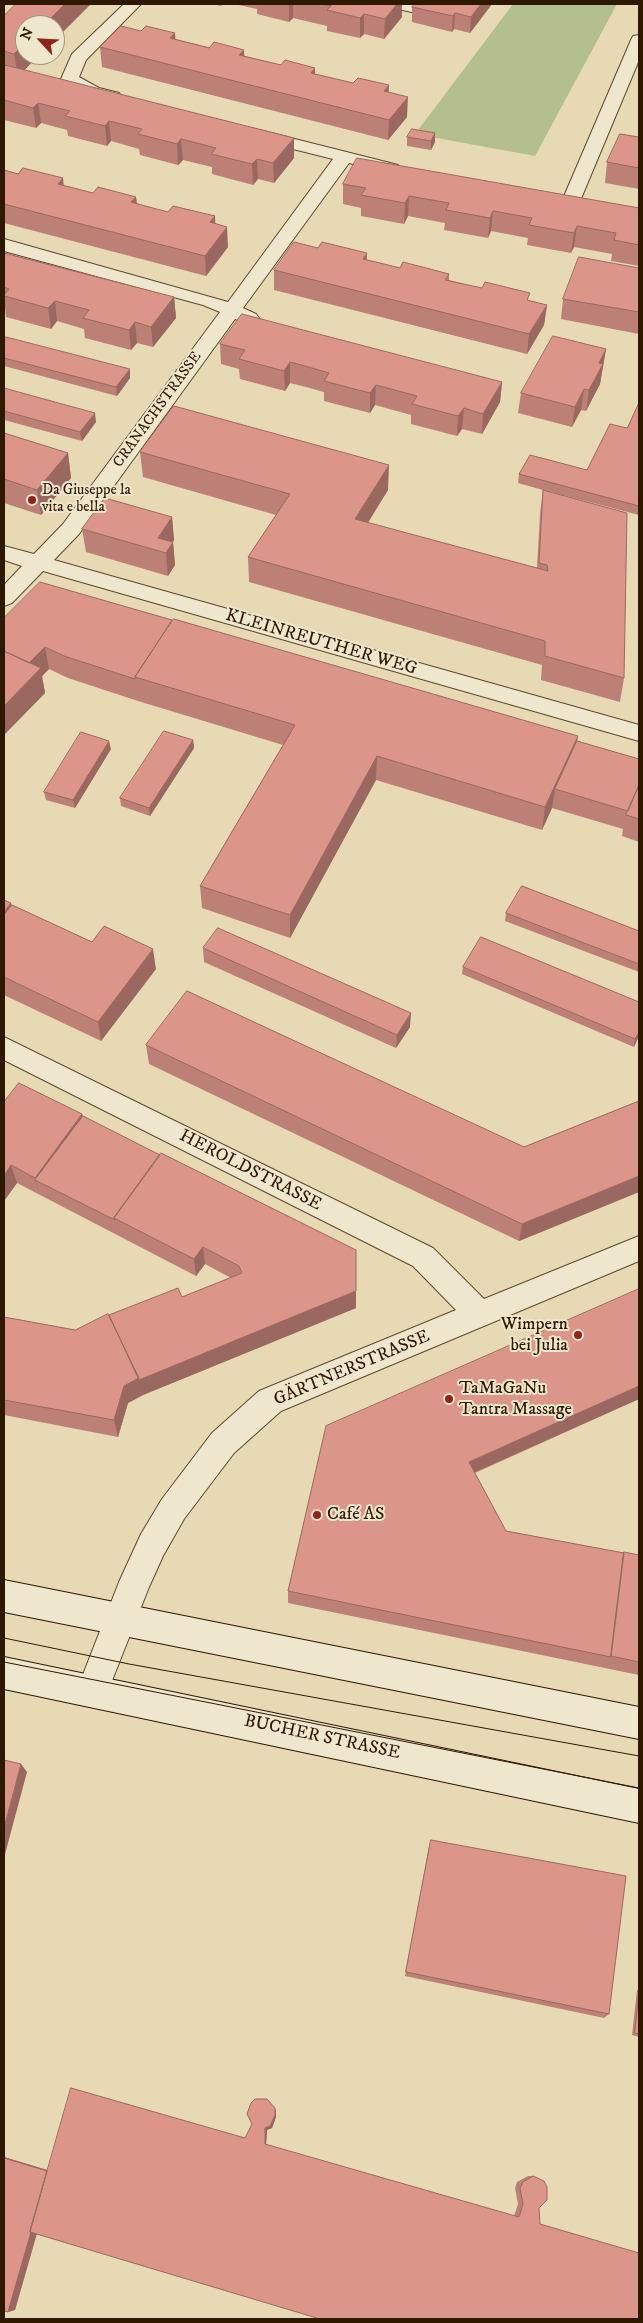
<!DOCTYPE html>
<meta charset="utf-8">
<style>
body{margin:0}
#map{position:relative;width:643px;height:2323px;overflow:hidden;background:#e7d9b3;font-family:"IM FELL DW Pica",serif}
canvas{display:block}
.frame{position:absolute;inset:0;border:5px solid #2f1800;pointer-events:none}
.north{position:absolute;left:15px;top:15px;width:50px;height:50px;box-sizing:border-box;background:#efe6ce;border:1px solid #a2947c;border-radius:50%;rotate:295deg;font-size:14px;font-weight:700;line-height:20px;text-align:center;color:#2f1800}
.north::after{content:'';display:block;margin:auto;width:18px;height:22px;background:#8f2418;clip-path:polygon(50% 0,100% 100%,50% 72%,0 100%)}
</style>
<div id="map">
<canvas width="643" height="2323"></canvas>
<div class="frame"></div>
<div class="north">N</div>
</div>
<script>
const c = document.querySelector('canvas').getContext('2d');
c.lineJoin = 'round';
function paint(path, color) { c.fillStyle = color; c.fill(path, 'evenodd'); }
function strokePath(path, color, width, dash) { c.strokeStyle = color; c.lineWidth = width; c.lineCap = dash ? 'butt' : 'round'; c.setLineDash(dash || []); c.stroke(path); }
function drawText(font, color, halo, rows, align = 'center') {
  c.font = font + ' "IM FELL DW Pica",serif'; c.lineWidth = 4; c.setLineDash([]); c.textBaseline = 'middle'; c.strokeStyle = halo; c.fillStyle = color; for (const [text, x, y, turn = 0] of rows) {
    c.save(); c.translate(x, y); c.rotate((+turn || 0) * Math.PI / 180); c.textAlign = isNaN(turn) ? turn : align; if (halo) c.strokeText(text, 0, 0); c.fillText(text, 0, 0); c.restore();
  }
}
const green = new Path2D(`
 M513,4H617L535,156L415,134Z`);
const minor = new Path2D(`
 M124,4H141L86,60L79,77L99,88L119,93L122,97L119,101C105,104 70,91 61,79L72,54Z
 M392,4H419L424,8L422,12L416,13L394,8Z
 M639,35V60L580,201L578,205H564L562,201L631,40L633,36Z
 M259,130L398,165L401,169L398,173L392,174L349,163L243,308L256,314L259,318L256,322L249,324L235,319L79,534L54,560L639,725V741L43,571L12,603L4,606V585L22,566L4,560V546L34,554L63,524L220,312L203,305L4,251V239L228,302L333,159L253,139L250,135L253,131Z
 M4,1037L433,1248L484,1299L639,1236V1261L281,1411L234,1453L184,1519L163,1556L149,1587L104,1701L93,1706L82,1701L77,1690L119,1582L141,1534L162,1499L212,1433L259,1391L456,1310L413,1266L4,1060Z`);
const secondary = new Path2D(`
 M4,1580L639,1707V1739L4,1612Z
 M4,1657L639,1789V1823L4,1689Z`);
const tram = new Path2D(`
 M4,1638L129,1664L639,1756
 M4,1662L639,1788`);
const wall = new Path2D(`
 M15,4H91L25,55H39L24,70L294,158L274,183L258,179L253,185L212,174V167L183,160L178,165L140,155L139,149L111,141L107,146L68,136L67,130L41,123L36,128L4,120V16L16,5Z
 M212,4H223L221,6Z
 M234,4H402V17L384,39L364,34L360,38L327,31V26L293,18L289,22L257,14V9Z
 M415,4H492L470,33L454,29L452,32L412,22V7Z
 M175,39L281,65L315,68V74L389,92L407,117L388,140L102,67L100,47Z
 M435,133V142L431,150L407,146V137Z
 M639,137V189L605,183L607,162Z
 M4,170L93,193L136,197L137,204L168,212L215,216V224L228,247L206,276L4,223Z
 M343,184L639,208V266L611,261L612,254L574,247L571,253L527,245L528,238L491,231L488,238L444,230L445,223L408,216L404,224L361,216V208L343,204Z
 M318,248L400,268L449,274V280L547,305L544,325L527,354L274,290V270Z
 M4,253L174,297L176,318L153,347L137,343L131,350L85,338L84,329L57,321L51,329L6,317L5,307H4Z
 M639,268V334L561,319L563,299Z
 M4,340L130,378L117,396L4,366Z
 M220,344L502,382L500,402L482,434L462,429L457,436L411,424V415L375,405L370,413L324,401V392L306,387L290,383L285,391L240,379L239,369L221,364Z
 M606,349L600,384L586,411L581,410L572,427L518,413L521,393Z
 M4,388L96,422L82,441L4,420Z
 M639,403V515L544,490L624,678L620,702L541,680L542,665L249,582L248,557L276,515L143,477L140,452L388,490L368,523L537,568L540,514L543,490L518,483L519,474L587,470L627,428Z
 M4,433L68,453L71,478L41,515L4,503Z
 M172,517L174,540L173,542L175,565L168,576L86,552L82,529Z
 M4,618L577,741L639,759V842L622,836L623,829L552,808L542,830L376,780L290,938L202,908L200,886L283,745L138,701L68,678L49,669L42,676L45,693L4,735Z
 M193,740L194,748L150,816L121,806L120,798Z
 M111,749L75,808L46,800L44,792Z
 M12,905L92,942L156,969L101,1041L4,995V912Z
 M506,913L639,931V972L505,921Z
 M203,948L410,1027L396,1048L204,962Z
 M463,967L639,1036L634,1047L462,974Z
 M146,1045L524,1147L639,1101V1192L519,1241L149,1064Z
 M4,1102L82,1114L83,1116L356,1308L143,1395L128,1403L118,1437L4,1415V1317L75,1330L109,1315L182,1297L231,1278L205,1264L196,1276L17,1183L4,1201Z
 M639,1289V1399L475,1473L506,1531L624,1553L639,1555V1675L288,1603V1591Z
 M431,1840L609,2014L604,2018L405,1976L429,1847Z
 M639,1989V2037L632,2035L637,1990Z
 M276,2111V2117L272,2128L267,2130L266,2145L514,2216L518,2204L515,2188L517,2182L528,2176H533L539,2208L540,2224L37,2234L15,2310L8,2312L4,2311V2157L47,2170L245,2138Z`);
const shadedWall = new Path2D(`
 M65,4H91L55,40V25H44Z
 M289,4H293V18L289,22Z
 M397,4H402V17L384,39L385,19Z
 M481,4H492L470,33L471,17Z
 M455,13L454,29L452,32L453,16Z
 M364,14V34L360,38V18Z
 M175,33L176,54L170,38Z
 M25,43V55H39L18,77L14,54Z
 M244,50L245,70L239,55Z
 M315,68V88L311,73Z
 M389,85L388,106L384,91Z
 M408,97L407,117L388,140L389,120Z
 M38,103L41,123L36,128L33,108Z
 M109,121L111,141L107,146L105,126Z
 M435,133V142L431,150V141Z
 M294,138V158L274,183L273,163Z
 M181,139L183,160L178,165L177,144Z
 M257,159L258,179L253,185L252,164Z
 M63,178L65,199L58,184Z
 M409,196L408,216L404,224L405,203Z
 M136,197L138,217L131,202Z
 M493,211L491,231L488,238L490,218Z
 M215,216L216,237L210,222Z
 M577,226L574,247L571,253L574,233Z
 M227,227L228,247L206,276L205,256Z
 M367,253L366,274L363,259Z
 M174,297L176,318L153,347L151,327Z
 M55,301L57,321L51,329L48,308Z
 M547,305L544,325L527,354L529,334Z
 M135,322L137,343L131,350L129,330Z
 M606,349L600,384L586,411L589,390L599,363Z
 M290,362V383L285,391L284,371Z
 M130,369V378L117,396L116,387Z
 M502,382L500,402L482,434L483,414Z
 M376,385L375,405L370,413V393Z
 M584,389L581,410L572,427L575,407Z
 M464,408L462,429L457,436L458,416Z
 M95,413L96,422L82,441L80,432Z
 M68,453L71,478L41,515L37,490Z
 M389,465L388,490L354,544L355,519Z
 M172,517L174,540L165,553L158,538Z
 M173,542L175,565L168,576L166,553Z
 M45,647L49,669L42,676L45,693L4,735V706L28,664Z
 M578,736L574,760L555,789L552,808L542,830L545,807Z
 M193,740L194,748L150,816L149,808Z
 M109,741L111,749L75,808L73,800Z
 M377,756L376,780L290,938V915Z
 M11,903L17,926L4,941V912Z
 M153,949L156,969L101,1041L98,1022Z
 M411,1013L410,1027L396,1048L397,1035Z
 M639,1032V1036L634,1047L635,1039Z
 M82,1114L86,1133L35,1180L40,1196L35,1178Z
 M11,1165L17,1183L4,1201V1176Z
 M639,1176V1192L519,1241L522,1224Z
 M203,1247L205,1264L196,1276L194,1259Z
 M356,1291V1308L143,1395L128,1403L118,1437L114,1420L124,1386L139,1378Z
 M639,1386V1399L466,1476L469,1462Z
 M21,1764L27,1772L4,1858V1828Z
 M275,2108L276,2111V2117L272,2128L267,2130L266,2146L265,2144V2128Z
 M4,2157L54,2172L15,2310L8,2312Z`);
const building = new Path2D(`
 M16,4H65L44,25H25V43L14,54L4,51V16Z
 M320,4H397L385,19L364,14L360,18L327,10L331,6Z
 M415,4H481L471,17L455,13L453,16L412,7Z
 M121,26L141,31L146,26L175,33L170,38L209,48L214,42L244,50L239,55L281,65L285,60L315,68L311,73L353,83L358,78L389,85L384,91L408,97L389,120L100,47Z
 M5,65L294,138L273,163L257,159L252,164L211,154L216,148L181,139L177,144L138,134L142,129L109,121L105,126L65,116L70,111L38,103L33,108L4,100V66Z
 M412,129L435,133L431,141L407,137Z
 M620,134L639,137V168L607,162Z
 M357,158L639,208V245L614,240L616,233L577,226L574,233L529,225L532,218L493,211L490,218L446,210L449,203L409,196L405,203L361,195L366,188L343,184Z
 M23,168L63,178L58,184L93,193L98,187L136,197L131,202L149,207L168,212L173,206L215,216L210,222L227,227L205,256L4,204V170L18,174Z
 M294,242L318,248L322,242L367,253L363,259L376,262L400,268L403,262L449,274L445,280L482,288L485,282L530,293L527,300L547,305L529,334L274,270Z
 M4,253L174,297L151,327L135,322L129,330L83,318L89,310L55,301L48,308L4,296V295L9,289L4,287Z
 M579,257L639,268V312L563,299Z
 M242,314L502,382L483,414L464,408L458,416L412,404L417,396L376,385L370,393L324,381L329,373L305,366L290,362L284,371L239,359L245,350L220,344Z
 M553,336L606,349L599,363L603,364L589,390L584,389L575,407L521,393Z
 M6,337L130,369L116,387L4,358V340Z
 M4,388L95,413L80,432L4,411Z
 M639,403V506L519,474L530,455L587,470L610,424L627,428Z
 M174,406L389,465L355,519L548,571L547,565L539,563L543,490L627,513L624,678L545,656V641L248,557L290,494L140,452Z
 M4,433L68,453L37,490L4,479Z
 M105,498L172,517L158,538L173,542L166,553L82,529Z
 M40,582L172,620L135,677V679L64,656L45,647L29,663L4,651V618Z
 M174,619L578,736L545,807L377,756L290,915L200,886L295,725L135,677Z
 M4,651L41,668L4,706Z
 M164,731L193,740L149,808L120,798Z
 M81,732L109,741L73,800L44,792Z
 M577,741L639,759V785L628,811L555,789Z
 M639,785V819L626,815Z
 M522,886L639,931V964L506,913Z
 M4,900L11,903L4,912Z
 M12,905L92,942L104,926L153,949L98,1022L4,977V915Z
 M218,928L411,1013L397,1035L203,948Z
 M481,937L639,1002V1032L635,1039L463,967Z
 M187,991L524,1147L639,1101V1176L522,1224L146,1045Z
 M19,1083L82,1114L35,1178L11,1165L4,1176V1102Z
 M83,1116L160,1155L114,1218L115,1220L35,1180Z
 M161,1153L356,1250V1291L139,1380L109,1315L178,1288L182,1297L242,1273L239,1266L203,1247L194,1259L114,1218Z
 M639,1289V1386L469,1462L506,1531L624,1553L611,1657L288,1591L326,1426Z
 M108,1314L139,1378L124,1386L114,1420L4,1400V1317L75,1330Z
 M624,1552L639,1555V1662L611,1656Z
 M4,1760L21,1764L4,1828Z
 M431,1840L626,1876L609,2014L406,1972Z
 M639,1992V2034L635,2033Z
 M71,2088L245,2138L252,2124L247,2114L251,2103L255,2099H267L275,2108V2115L270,2126L265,2128V2144L519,2217L523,2204L520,2188L523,2182L533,2176L544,2181L547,2187V2200L539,2208L540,2224L639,2253V2319H320L30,2232Z
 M4,2158L47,2171L30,2232H31L8,2312L4,2311Z`);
const markers = [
 [32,500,5,"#8f2418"],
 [578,1335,5,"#8f2418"],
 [449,1399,5,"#8f2418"],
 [317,1515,5,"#8f2418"]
];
const farStreetnames = [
 ["CRANACHSTRASSE",158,410,-54]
];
const farPoinames = [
 ["Da Giuseppe la",42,491],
 ["vita e bella",42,508]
];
const streetNames = [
 ["KLEINREUTHER WEG",321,643,16],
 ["HEROLDSTRASSE",250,1171,27],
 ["GÄRTNERSTRASSE",352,1369,-23],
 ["BUCHER STRASSE",322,1738,12]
];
const poiNames = [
 ["Wimpern",568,1325,"right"],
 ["bei Julia",568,1346,"right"],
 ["TaMaGaNu",459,1389],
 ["Tantra Massage",459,1410],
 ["Café AS",327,1515]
];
paint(green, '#b3c08e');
strokePath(minor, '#5d482d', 2);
strokePath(secondary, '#2f1800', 2);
paint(minor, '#efe6ce');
paint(secondary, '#efe6ce');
strokePath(tram, '#2f1800', 1);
paint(wall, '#bd8076');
paint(shadedWall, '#9a6860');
paint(building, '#dc9589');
strokePath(building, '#9a6860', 1);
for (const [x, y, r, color] of markers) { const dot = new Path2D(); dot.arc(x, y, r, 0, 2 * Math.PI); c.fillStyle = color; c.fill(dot); strokePath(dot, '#efe6ce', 2); }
drawText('15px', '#2f1800', '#efe6ce', farStreetnames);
drawText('15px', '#2f1800', '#efe6ce', farPoinames, 'left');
drawText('18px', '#2f1800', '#efe6ce', streetNames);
drawText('18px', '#2f1800', '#efe6ce', poiNames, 'left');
</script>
